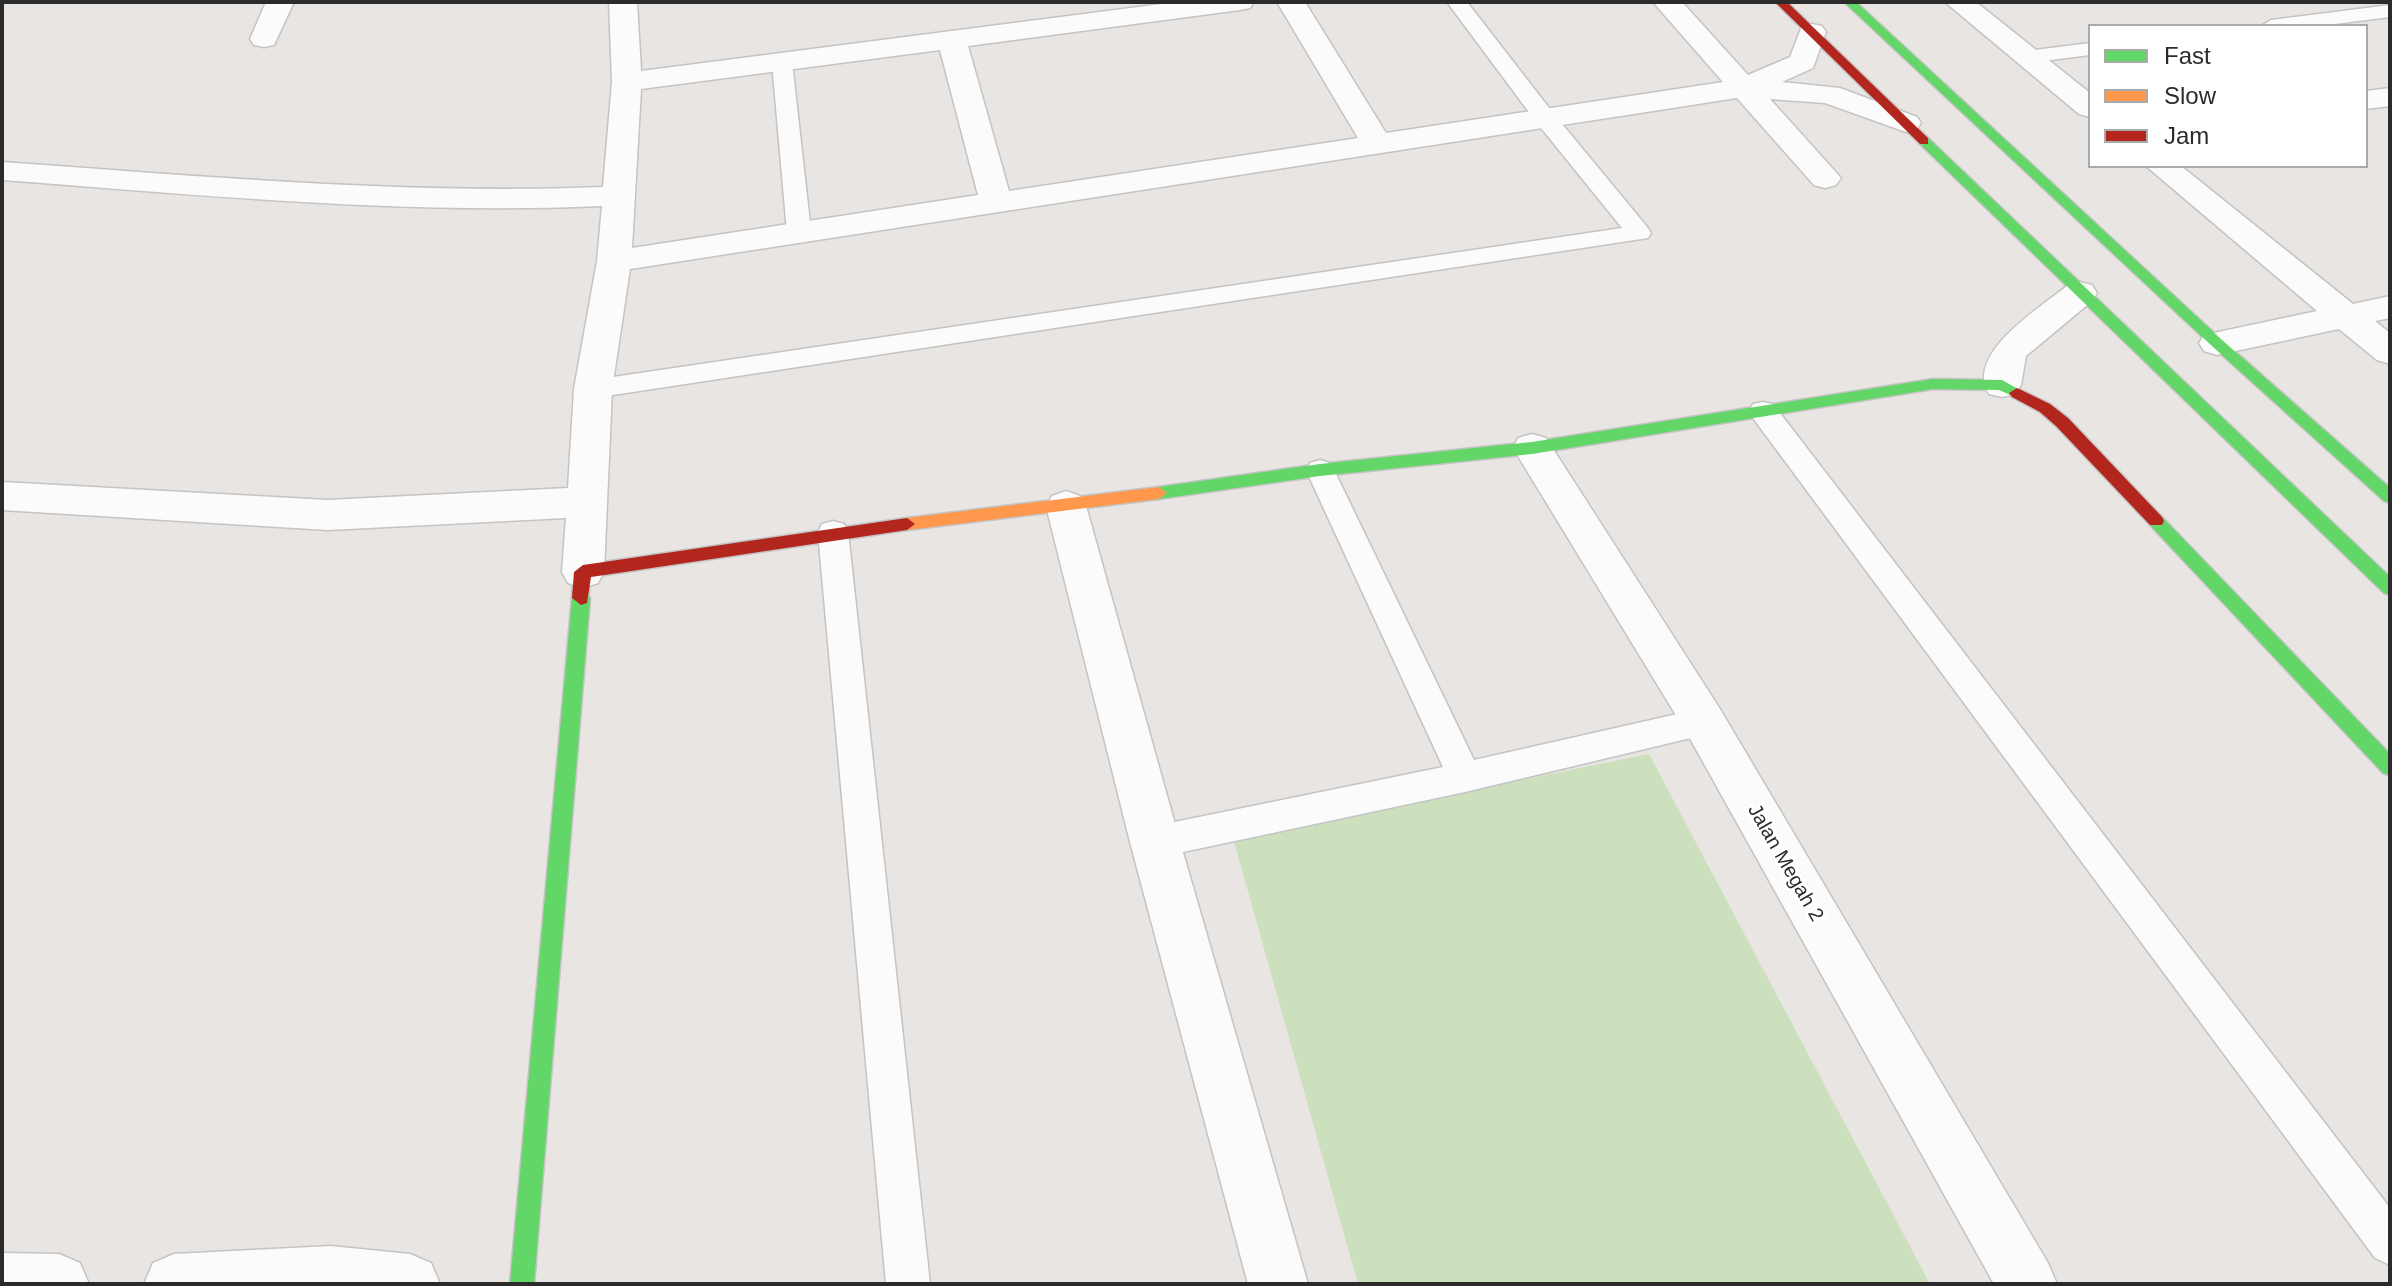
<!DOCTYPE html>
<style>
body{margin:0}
#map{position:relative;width:2392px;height:1286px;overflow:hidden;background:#e8e5e2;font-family:Arial,sans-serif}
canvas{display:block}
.frame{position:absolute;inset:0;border:4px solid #2b2b2b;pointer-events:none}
.legend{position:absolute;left:2088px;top:24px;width:280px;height:144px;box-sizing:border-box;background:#fff;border:2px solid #aaa;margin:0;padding:10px 14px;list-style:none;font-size:24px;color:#2b2b2b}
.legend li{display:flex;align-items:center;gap:16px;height:40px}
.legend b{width:40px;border:2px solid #aaa}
</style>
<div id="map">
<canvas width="2392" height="1286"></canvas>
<div class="frame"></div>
<ul class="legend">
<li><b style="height:10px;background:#63d668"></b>Fast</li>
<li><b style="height:10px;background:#ff974d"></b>Slow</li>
<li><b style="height:10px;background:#b3261e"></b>Jam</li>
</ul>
</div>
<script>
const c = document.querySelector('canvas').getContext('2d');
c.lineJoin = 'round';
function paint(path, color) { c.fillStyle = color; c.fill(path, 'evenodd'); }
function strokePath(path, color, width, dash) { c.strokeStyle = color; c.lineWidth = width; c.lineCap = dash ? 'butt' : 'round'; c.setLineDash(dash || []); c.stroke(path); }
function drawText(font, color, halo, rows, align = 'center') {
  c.font = font + ' Arial,sans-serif'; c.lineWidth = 6; c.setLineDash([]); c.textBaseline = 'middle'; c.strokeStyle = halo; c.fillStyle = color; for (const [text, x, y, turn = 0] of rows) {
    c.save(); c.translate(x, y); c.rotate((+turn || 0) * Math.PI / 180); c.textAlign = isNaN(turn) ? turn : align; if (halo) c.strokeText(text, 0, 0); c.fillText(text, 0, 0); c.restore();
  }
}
const green = new Path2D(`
 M1649,754L1930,1284H1358L1233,838Z`);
const lane = new Path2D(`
 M1447,2H1467L1553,113L1648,228L1651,233L1648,238L593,398L583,395L579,389L583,383L593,380L1622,228L1537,123Z
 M2390,5V17L2319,26H2261L2271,20Z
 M2090,43V55L2027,63L2017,57L2027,51Z
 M782,56L792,62L811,232L808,237H790L787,232L772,62Z
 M1763,402L1773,404L2390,1208V1265L2375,1258L1753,418L1749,411L1753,404Z
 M1320,460L1330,463L1334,470L1474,760L1704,708L1716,712L1721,722L1716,732L1465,792L1155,858L1142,853L1137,842L1142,831L1155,826L1443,767L1306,470L1310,463Z
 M833,521L844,524L848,532L930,1284H886L818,532L822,524Z`);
const street = new Path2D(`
 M266,2H294L274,45L264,47L254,45L250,39Z
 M609,2H637L641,71L1177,2H1254L1250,8L1240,10L968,46L1009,191L1358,138L1277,2H1305L1386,133L1723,82L1653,2H1682L1748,75L1790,57L1802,26L1812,24L1822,26L1826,32L1813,68L1782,82L1840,88L1917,117L1921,123L1917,129L1906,132L1825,103L1770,99L1841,178L1836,185L1825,188L1814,185L1737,98L630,269L612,389L604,572L598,583L583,588L568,583L562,572L566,518L328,530L2,510V482L328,500L568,488L574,389L597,261L602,206C402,215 202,195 2,180V162C202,176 403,195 603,187L612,82ZM940,50L978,195L632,248L641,89Z
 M1945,2H1976L2090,93V117L2079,114Z
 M2390,88V106L2366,109V91Z
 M2146,166H2181L2353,304L2390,296V318L2375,321L2390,333V364L2377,360L2339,329L2217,355L2204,351L2199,343L2204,335L2317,311Z
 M2080,282L2092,285L2097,293L2092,301L2026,356L2021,385L2015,394L2002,397L1989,394C1964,353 2042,307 2068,285Z
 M1532,434L1546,438L1720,709L2048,1263L2057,1284H1994L1688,735L1513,448L1518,438Z
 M1066,491L1080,496L1086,506L1180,842L1308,1284H1248L1130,842L1046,506L1052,496Z
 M331,1246L410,1254L431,1263L440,1284H144L153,1263L174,1254Z
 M2,1253L59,1254L80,1263L89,1284H2Z`);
const fast = new Path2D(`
 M1844,2H1856L2222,340L2390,488V503L2384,501L2212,346Z
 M1920,138H1928L2390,577V595L2384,593L1920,144Z
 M1933,379L2002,380L2025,393L2017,398L1999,390L1933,389L1532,454L1320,476L1159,499L1151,493L1159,487L1320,464L1532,442Z
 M2156,515L2162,517L2390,754V775L2383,773L2150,525L2148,521L2150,517Z
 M581,591L590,598L534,1284H510L572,598Z`);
const slow = new Path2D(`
 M1159,487L1167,493L1159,499L907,530L899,524L907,518Z`);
const jam = new Path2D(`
 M1775,2H1787L1928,138V144H1920Z
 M2017,388L2050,404L2068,418L2162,517L2164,521L2162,525H2150L2056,426L2040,412L2012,397L2009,393Z
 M907,518L915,524L907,530L591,577L587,603L581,605L572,598L574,572L583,565Z`);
const streetNames = [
 ["Jalan Megah 2",1785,863,60]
];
paint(green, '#cde0be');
strokePath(lane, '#c4c4c4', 3);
strokePath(street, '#c4c4c4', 3);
strokePath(fast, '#c4c4c4', 3);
strokePath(slow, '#c4c4c4', 3);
strokePath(jam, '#c4c4c4', 3);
paint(lane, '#fcfbfb');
paint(street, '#fcfbfb');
paint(fast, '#63d668');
paint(slow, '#ff974d');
paint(jam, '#b3261e');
drawText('20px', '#2b2b2b', '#fff', streetNames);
</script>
